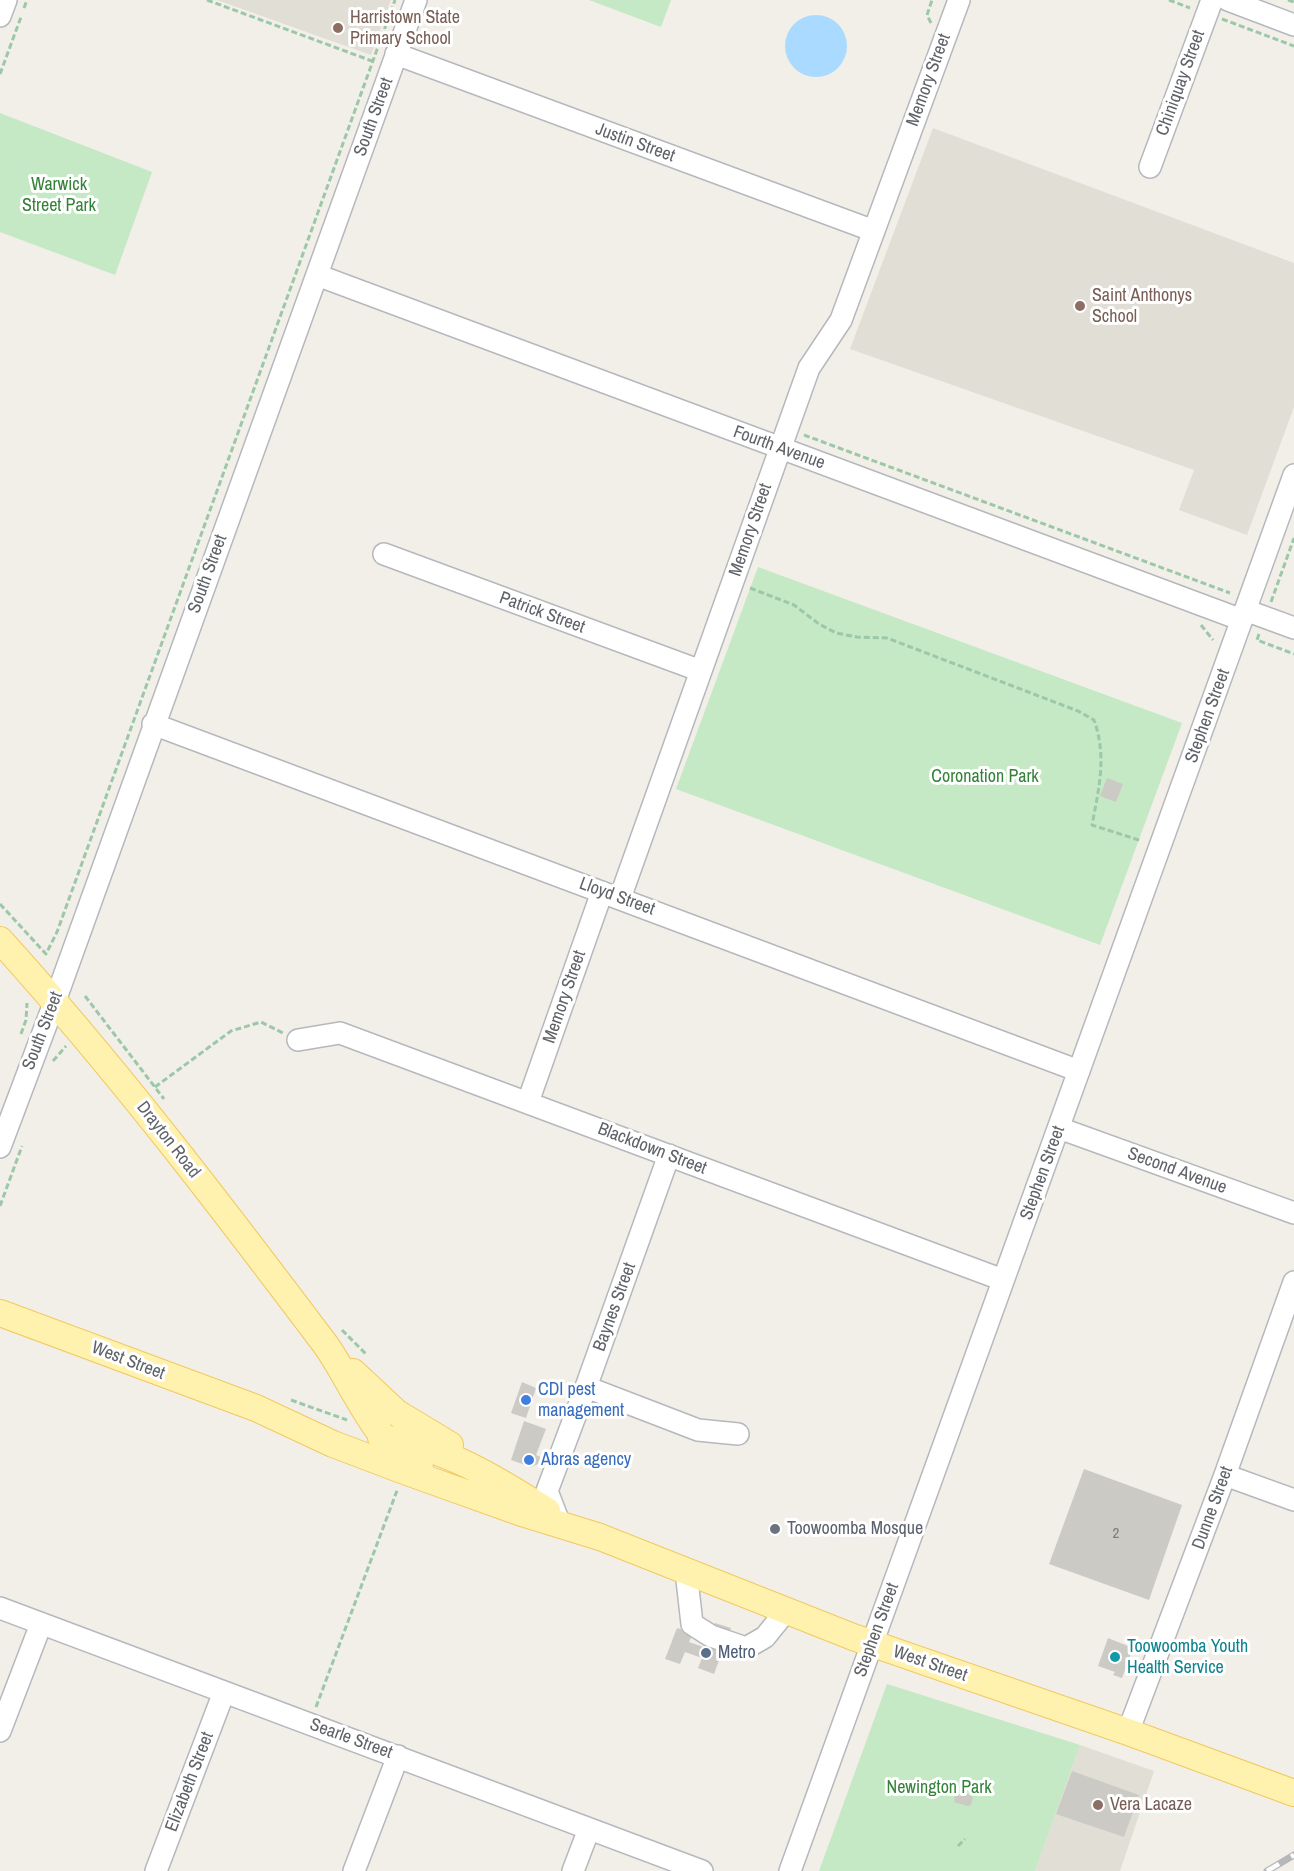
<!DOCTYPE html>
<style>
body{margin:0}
canvas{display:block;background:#f1efe8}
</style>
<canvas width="1294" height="1871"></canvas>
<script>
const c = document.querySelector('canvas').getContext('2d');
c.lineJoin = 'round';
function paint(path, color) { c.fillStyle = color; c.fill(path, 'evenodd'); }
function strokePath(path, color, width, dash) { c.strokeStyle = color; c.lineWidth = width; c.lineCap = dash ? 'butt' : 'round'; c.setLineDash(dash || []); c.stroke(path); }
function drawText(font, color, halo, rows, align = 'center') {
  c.font = font + ' "Archivo Narrow",sans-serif'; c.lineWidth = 6; c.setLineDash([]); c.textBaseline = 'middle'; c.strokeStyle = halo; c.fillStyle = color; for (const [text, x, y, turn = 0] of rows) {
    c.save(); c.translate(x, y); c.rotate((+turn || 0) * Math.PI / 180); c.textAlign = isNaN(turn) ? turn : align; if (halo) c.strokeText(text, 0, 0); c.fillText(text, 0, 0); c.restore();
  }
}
const education = new Path2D(`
 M217,0H391L371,55Z
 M933,128L1294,263V407L1247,535L1179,510L1194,470L850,349Z
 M1080,1745L1154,1771L1120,1871H1035Z`);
const green = new Path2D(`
 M589,0H671L661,27Z
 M0,113L152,172L115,275L0,232Z
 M758,567L1182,723L1100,945L676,789Z
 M887,1684L1080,1745L1035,1871H819Z`);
const water = new Path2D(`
 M785 46a31 31 0 1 1 62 0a31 31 0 1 1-62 0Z`);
const building = new Path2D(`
 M1107,778L1123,784L1116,802L1100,796Z
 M522,1382L536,1388L526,1418L511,1413Z
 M524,1421L546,1429L536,1455L541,1457L538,1464L531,1467L511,1460Z
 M1084,1469L1182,1505L1149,1600L1049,1564Z
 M715,1623L731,1628L714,1674L698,1668L702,1658L685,1652L680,1664L665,1659L677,1628L693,1633L689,1642L706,1648Z
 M1108,1638L1133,1648L1122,1678L1113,1675L1115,1672L1098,1666Z
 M1072,1771L1139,1795L1124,1837L1056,1814Z
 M965,1793L973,1797L971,1805L968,1806L954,1802L955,1796L963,1795Z`);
const path = new Path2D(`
 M207,0L372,61
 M1169,0L1190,8
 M1288,0L1294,2
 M24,8L27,0
 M1222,19L1294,46
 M931,23L927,15L932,0
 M0,74L21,17
 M804,435L1230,593
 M750,588L794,605L819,624L836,633L857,637L887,638L1078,711L1094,720C1107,756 1099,788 1092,825L1142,841
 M1271,602L1294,538
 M1201,625L1213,640
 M1259,634L1257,640L1294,654
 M0,904L46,954L57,932L395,0
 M85,996L164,1099
 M21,1034L26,1020L27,1003
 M53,1061L66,1046
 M155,1087L231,1031L261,1022L283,1033
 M0,1206L22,1146
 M342,1330L367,1355
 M291,1400L347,1420
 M316,1707L398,1488
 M958,1846L965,1839`);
const minor = new Path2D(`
 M1228,0L1294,25
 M0,16L6,0
 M396,54L874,231
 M1150,167L1212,0
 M317,275L1242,620
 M384,554L701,671
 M1245,610L1294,628
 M153,724L1079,1071
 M620,898L809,368L841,320L959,0
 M298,1040L340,1033L1003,1280
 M528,1102L602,892
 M1059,1128L1294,1213
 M0,1147L55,1001L416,0
 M586,1387L698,1430L738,1434
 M1225,1475L1294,1500
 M557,1517L547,1491L586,1387L669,1155
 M686,1571L692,1624L711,1636L746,1648L765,1637L786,1611
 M0,1608L702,1871
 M0,1731L41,1624
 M1128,1732L1225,1475L1294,1282
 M156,1871L224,1692
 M354,1871L398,1756
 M573,1871L589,1829
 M790,1871L1294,475`);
const major = new Path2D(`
 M0,940C116,1068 221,1206 325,1344C352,1381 376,1448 420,1468
 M0,1313L256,1408L333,1444L407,1472L519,1512L600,1537L853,1637L1128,1732L1294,1793
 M353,1372L397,1413L450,1445
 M381,1438C442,1445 497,1479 547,1511`);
const rail = new Path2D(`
 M1267,1871L1294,1855`);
const markers = [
 [338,28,6,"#8d6e63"],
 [1080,306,6,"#8d6e63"],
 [526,1400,6,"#3f7fe0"],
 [529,1460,6,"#3f7fe0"],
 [775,1529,6,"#6b7280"],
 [706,1653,6,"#5c6f8a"],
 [1115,1657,6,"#0f9aa8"],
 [1098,1805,6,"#8d6e63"]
];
const numberNames = [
 ["2",1116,1534]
];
const educationNames = [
 ["Harristown State",350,18],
 ["Primary School",350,39],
 ["Saint Anthonys",1092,296],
 ["School",1092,317],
 ["Vera Lacaze",1110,1805]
];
const streetNames = [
 ["Memory Street",929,80,-70],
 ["Chiniquay Street",1181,83,-70],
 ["South Street",374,117,-70],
 ["Justin Street",635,143,20],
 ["Fourth Avenue",779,448,20],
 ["Memory Street",751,530,-71],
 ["South Street",208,574,-70],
 ["Patrick Street",542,613,20],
 ["Stephen Street",1208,716,-70],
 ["Lloyd Street",617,897,20],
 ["Memory Street",565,997,-71],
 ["South Street",43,1031,-69],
 ["Drayton Road",168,1140,52],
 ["Blackdown Street",652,1149,21],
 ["Second Avenue",1177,1171,20],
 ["Stephen Street",1043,1173,-70],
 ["Baynes Street",615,1307,-70],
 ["West Street",128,1361,21],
 ["Dunne Street",1213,1508,-70],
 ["Stephen Street",877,1630,-70],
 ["West Street",930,1664,19],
 ["Searle Street",351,1739,20],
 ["Elizabeth Street",190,1782,-69]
];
const parkNames = [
 ["Warwick",59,185],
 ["Street Park",59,206],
 ["Coronation Park",985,777],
 ["Newington Park",939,1788]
];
const shopNames = [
 ["CDI pest",538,1390],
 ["management",538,1411],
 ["Abras agency",541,1460]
];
const worshipNames = [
 ["Toowoomba Mosque",787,1529]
];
const cultureNames = [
 ["Toowoomba Youth",1127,1647],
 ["Health Service",1127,1668]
];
const serviceNames = [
 ["Metro",718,1653]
];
paint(education, '#e1ded6');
paint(green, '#c5e8c5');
paint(water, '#aadaff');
paint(building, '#cccac5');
strokePath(minor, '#b5b8bc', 24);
strokePath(major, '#f2c960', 28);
strokePath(path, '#9cc7a9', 3, [6, 3]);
strokePath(minor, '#fff', 21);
strokePath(major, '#fff2af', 26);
strokePath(rail, '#b6b7b8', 7);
strokePath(rail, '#fff', 4.5, [14]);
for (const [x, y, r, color] of markers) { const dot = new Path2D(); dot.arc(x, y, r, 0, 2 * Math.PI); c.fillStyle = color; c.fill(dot); strokePath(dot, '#fff', 2); }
drawText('15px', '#7a7d7f', null, numberNames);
drawText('18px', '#785e54', '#fff', educationNames, 'left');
drawText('18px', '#5f6368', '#fff', streetNames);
drawText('18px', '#348238', '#fff', parkNames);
drawText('18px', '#366cbe', '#fff', shopNames, 'left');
drawText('18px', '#5b616d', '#fff', worshipNames, 'left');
drawText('18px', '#0d838f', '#fff', cultureNames, 'left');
drawText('18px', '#4e5e75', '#fff', serviceNames, 'left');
</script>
